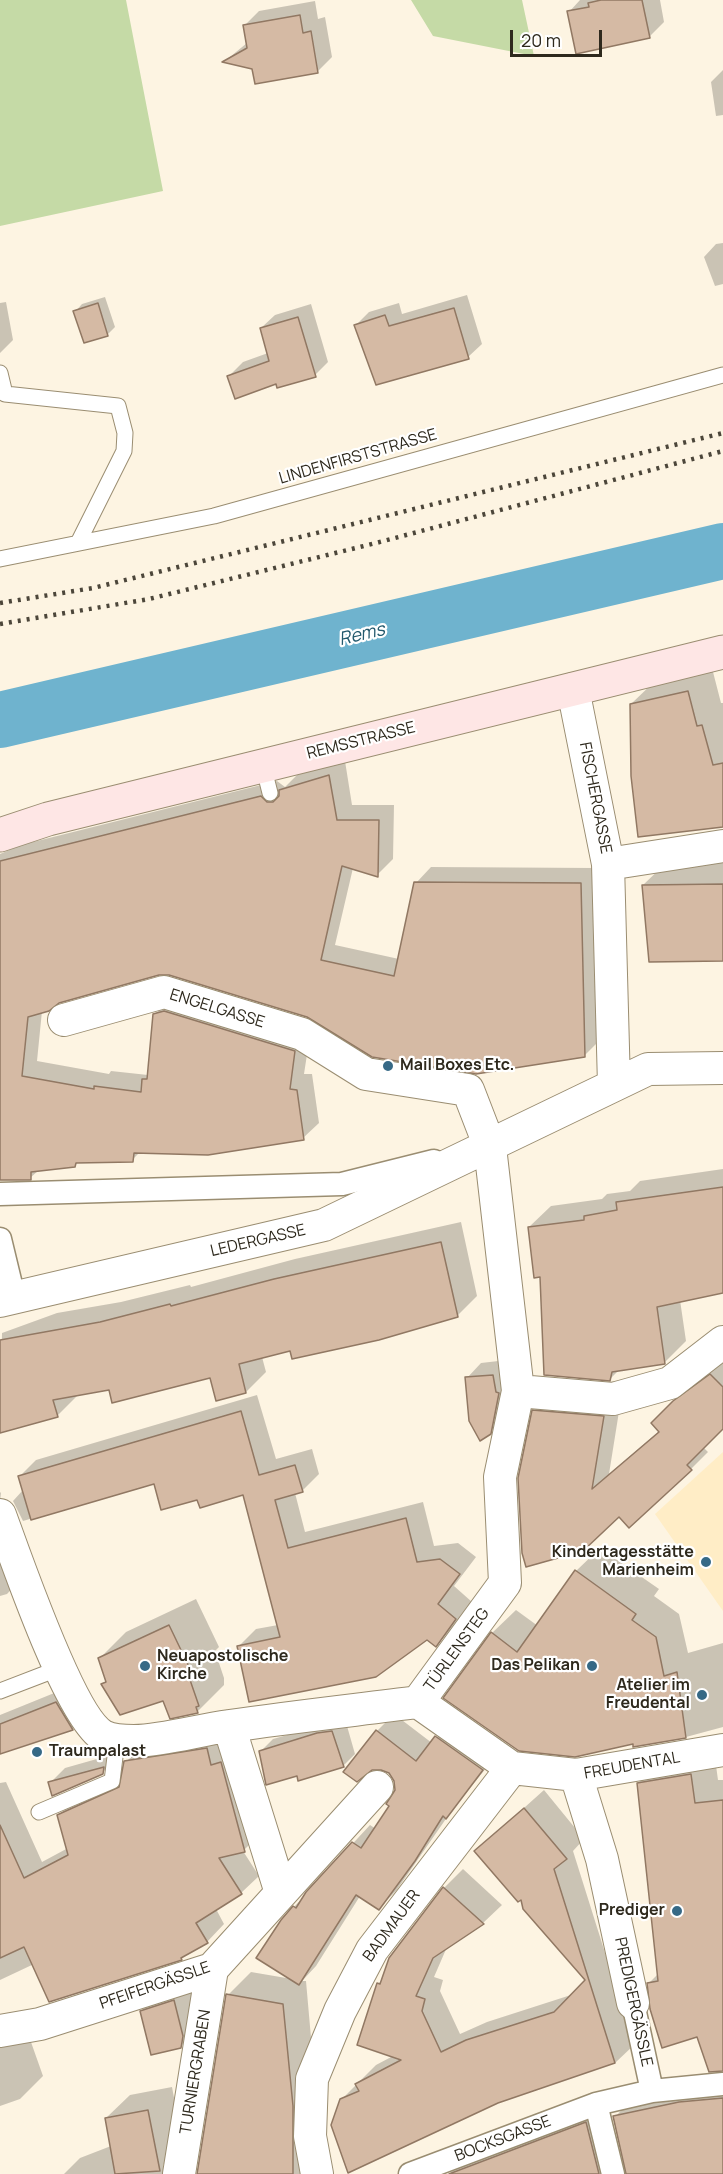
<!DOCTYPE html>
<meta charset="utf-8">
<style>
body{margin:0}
#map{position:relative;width:723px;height:2174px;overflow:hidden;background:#fdf4e2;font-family:Manrope,sans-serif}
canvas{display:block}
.scale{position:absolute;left:510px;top:30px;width:92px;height:27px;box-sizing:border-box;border:3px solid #2e291d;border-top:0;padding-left:8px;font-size:18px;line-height:21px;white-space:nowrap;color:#2e291d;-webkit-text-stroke:4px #fff;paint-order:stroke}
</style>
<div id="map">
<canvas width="723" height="2174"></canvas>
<div class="scale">20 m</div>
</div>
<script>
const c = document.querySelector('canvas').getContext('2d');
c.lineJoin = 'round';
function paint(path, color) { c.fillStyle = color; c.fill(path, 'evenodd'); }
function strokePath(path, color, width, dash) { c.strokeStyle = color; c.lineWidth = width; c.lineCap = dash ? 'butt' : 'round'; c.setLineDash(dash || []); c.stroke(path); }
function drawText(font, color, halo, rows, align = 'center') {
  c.font = font + ' Manrope,sans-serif'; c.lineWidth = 4.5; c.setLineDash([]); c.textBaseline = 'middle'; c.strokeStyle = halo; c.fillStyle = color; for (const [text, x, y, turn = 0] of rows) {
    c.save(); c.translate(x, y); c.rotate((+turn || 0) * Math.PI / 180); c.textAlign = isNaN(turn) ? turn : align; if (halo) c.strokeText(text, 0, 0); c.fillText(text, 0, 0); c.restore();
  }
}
const built = new Path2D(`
 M723,1452V1611L655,1514Z`);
const green = new Path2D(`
 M0,0H126L163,191L0,226Z
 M411,0H522L534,56L433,36Z`);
const shadow = new Path2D(`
 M580,0H660L664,22L649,37L569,12Z
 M315,1L318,19L325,17L332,57L317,72L253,68L225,61L247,43L244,26L259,11Z
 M723,70V115L716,116L711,82Z
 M723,243V284L715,286L704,257L716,244Z
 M467,295L482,344L468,357L356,325L369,312L399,303L402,314Z
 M105,297L115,327L108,334L85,341L75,312L82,304Z
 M6,302L13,340L0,353V303Z
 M311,304L328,362L315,375L229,376L243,362L268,353L261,328L275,315Z
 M712,668L721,703H723V820L631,704L655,681Z
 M345,761L352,805H394L393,859L377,875L353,868L335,945L399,959L416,883L431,867L596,868L600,1040L584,1056L308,1016L169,973H159L58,1001L42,1011L37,1061L109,1074L111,1071L148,1075L155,1014L171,999L310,1035L304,1074H312L319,1123L303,1138L141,1151L132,1160L79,1161L74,1166L39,1170L30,1178H0V854L21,845L277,781L285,787L297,775Z
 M723,861V960L643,885L667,862Z
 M723,1169V1291L680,1300L686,1341L664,1363L619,1370L610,1379L542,1276L529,1227L551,1206L602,1199L607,1194L630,1191L640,1181Z
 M461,1222L477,1296L457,1316L262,1357L266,1372L246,1392L217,1399L211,1377L110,1389L78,1395L58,1415L5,1430L0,1414L2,1333L57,1313L121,1302L190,1285L191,1287L295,1259Z
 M507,1360L505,1417L490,1432L467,1378L481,1363Z
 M723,1362V1427L703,1447L708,1452L691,1469L619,1515L582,1549L534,1411L552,1393L621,1399L609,1474L659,1431L653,1423L693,1383Z
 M257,1395L276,1459L312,1449L319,1474L302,1491L295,1493L305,1532L423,1502L434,1546L458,1543L476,1557L454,1586L472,1602L453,1628L436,1645L427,1638L239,1646L256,1629L278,1625L244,1493L198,1498L155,1482L23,1521L13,1501L23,1490L19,1477L36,1460Z
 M1,1492L0,1503L24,1576L7,1594L0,1596V1493Z
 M600,1548L659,1589L654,1596L679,1614L688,1653L723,1643V1727L686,1737L634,1742L492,1633L516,1610L538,1626L576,1571Z
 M196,1599L219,1647L215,1651L224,1678V1685L197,1712L164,1699L103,1684L107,1681L100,1658L126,1632Z
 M74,1685L90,1711L72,1729L0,1752V1715Z
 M394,1714L432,1743L453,1720L499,1752L450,1813L396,1891L379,1908L360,1896L316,1966L302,1981H306L315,2083V2174H199L228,1995L251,1972L292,1979L294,1907L370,1825L376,1829L392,1805L396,1791L395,1780L377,1731Z
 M345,1719L355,1754L343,1766L298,1775L260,1752L273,1739Z
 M224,1731L261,1833L243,1851L259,1876L241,1893L216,1909L224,1924L207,1942L181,1958L34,1964L0,1980V1783L6,1782L42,1862L68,1848L59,1815L76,1798L123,1777L126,1762L144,1744Z
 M714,1751L718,1780H723V2055L698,2035L649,1983L659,1973L638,1783L662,1760Z
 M118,1753L117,1758L102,1773L50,1783L65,1768Z
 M544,1790L584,1839L573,1851L634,2045L615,2063L341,2100L376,2065L393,2056L378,1984L383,1979L390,1959L444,1888L463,1869L502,1905L483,1923L447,1947L434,1977L443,1980L440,1991L460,2034L487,2022L574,1994L587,1980L522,1898L476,1851Z
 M189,1986L197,2020L195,2032L180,2047L141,2011L156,1997Z
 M26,2028L43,2076L20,2099L0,2106V2037Z
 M723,2080V2174H449L468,2155L607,2102L620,2157L626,2163L615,2117L635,2096Z
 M172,2087L183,2146L163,2165L167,2174H64L80,2158L111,2146L106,2118L130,2095Z`);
const river = new Path2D(`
 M0,720L723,551`);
const building = new Path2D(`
 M601,0H642L650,38L576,54L567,11L589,7L588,3Z
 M300,15L303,33L311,31L318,73L255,84L252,69L222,62L247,48L243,25Z
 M98,303L108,336L84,343L73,311Z
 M454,308L469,359L376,385L354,325L385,315L389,326Z
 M298,317L316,377L277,388L276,384L235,399L227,376L269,361L260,328Z
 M688,691L697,726L702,725L713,765L723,763V827L638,837L631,776L630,704Z
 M329,775L337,820H379L378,877L342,866L321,960L394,976L414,882L581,883L585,1057L476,1074L372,1057L307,1017L169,975H159L59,1003L49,1011L28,1017L22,1076L94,1089V1086L141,1092L142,1079H147L153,1014L164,1011L295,1051L290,1089L297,1090L304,1140L208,1155L134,1153L133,1162L76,1163L75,1167L31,1172V1180H0V861L261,796L267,802H273L279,796V790Z
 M723,884V961L649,962L642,885Z
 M723,1187V1293L657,1307L665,1364L612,1372L610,1381L544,1375L540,1277L534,1278L528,1227L584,1220V1216L617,1210L616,1202Z
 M441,1242L458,1317L379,1340L292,1359L290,1351L239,1364L246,1393L216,1401L210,1378L112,1403L109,1390L53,1400L58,1417L0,1433V1340L100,1322L170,1304L171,1306L274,1279Z
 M710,1374L723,1387V1429L687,1465L692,1470L629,1528L619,1517L583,1551L526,1567L522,1553L518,1478L532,1410L604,1416L592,1489L659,1432L651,1423L673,1401Z
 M493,1375L496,1392L499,1393L491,1434L480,1441L469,1421L465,1377Z
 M241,1411L259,1475L295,1465L303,1492L275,1500L288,1548L406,1518L417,1562L440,1559L460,1574L438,1604L456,1619L436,1647L427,1640L376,1677L249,1702L237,1646L280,1637L243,1495L200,1508L197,1500L161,1510L154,1484L31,1520L18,1476Z
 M575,1570L636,1614L632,1620L656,1637L664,1676L677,1672L686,1738L633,1747V1744L575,1757L519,1751L443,1698L491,1632L517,1652Z
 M169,1625L193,1675L189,1677L199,1706L196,1707L198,1713L170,1719L163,1701L120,1715L101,1684L106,1682L98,1658Z
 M56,1702L73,1730L0,1754V1724Z
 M376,1730L416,1761L435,1736L483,1770L446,1819L443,1816L415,1861L379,1910L356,1895L299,1985L256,1958L281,1920L293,1906L296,1908L306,1892L352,1842L361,1848L389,1806L386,1804L395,1790L394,1781L389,1773L381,1770H372L357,1782L343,1772Z
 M332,1731L344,1767L298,1781L297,1776L266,1785L259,1751L317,1733Z
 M207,1748L211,1765L221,1762L245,1852L219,1858L242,1894L196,1923L208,1943L181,1958L182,1960L49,2002L24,1947L0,1958V1825L24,1878L68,1855L57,1815L119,1787L124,1761Z
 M104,1767L103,1774L52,1796L48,1782Z
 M691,1774L695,1803L723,1800V2071L709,2072L697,2037L662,2048L650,2009L647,1983L658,1981L637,1783Z
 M524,1808L567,1859L554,1869L615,2063L498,2103L348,2173L331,2125L340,2099L359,2091L355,2084L401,2060L357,2045L377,1983L380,1984L389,1958L443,1887L484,1924L433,1958L416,1996L425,1999L422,2011L441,2052L466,2040L554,2012L585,1980L523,1909L521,1900L518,1902L474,1851Z
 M226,1994L283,2004L293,2106V2174H197Z
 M174,2000L183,2036L181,2048L151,2055L140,2011Z
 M723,2098V2174H626L613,2116L679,2102Z
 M148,2110L160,2171L115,2174L105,2118Z
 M586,2122L599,2174H449Z`);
const service = new Path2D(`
 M0,373L5,394L118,406L125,433L124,451L78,543
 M0,559L214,516L723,375
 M263,765L270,793
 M0,1691L60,1668
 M39,1812L112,1781L117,1741`);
const pedestrian = new Path2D(`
 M0,1194L342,1184L434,1161
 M0,1239L14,1297
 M633,2003L652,2091
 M596,2104L613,2174
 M410,2174L596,2104L652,2091L723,2084`);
const minor = new Path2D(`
 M573,689L608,864L614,1085
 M608,864L723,846
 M0,1301L324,1225L648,1069L723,1068
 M518,1391L613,1399L670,1383L723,1342
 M0,1515C15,1556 70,1717 103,1736C113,1741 123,1741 134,1741C166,1740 198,1730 229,1726C292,1717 355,1710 418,1702L505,1583L500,1477L518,1391L490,1147L468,1090L366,1074L302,1034L164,992L64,1020
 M418,1702L512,1768L576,1775L723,1750
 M576,1775L602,1859L633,2003
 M281,1893L377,1787
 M0,2031L40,2024L212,1969L281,1893L229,1726
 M179,2174L212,1969
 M317,2174L310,2136L312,2079L340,2011L372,1950L512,1768`);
const secondary = new Path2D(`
 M0,835L48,819L723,652`);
const rail = new Path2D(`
 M0,603L93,588L723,433
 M0,624L149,599L376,543L723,451`);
const markers = [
 [388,1066,6,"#366986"],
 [706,1562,6,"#366986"],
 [145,1666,6,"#366986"],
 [592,1666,6,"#366986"],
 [702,1695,6,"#366986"],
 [37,1752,6,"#366986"],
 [677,1911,6,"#366986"]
];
const streetNames = [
 ["LINDENFIRSTSTRASSE",358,457,-16],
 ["REMSSTRASSE",361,741,-14],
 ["FISCHERGASSE",595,798,79],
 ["ENGELGASSE",217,1009,17],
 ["LEDERGASSE",258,1241,-13],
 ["TÜRLENSTEG",457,1650,-54],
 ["FREUDENTAL",632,1766,-10],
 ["BADMAUER",392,1926,-54],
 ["PFEIFERGÄSSLE",155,1986,-19],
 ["PREDIGERGÄSSLE",633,2002,78],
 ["TURNIERGRABEN",196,2072,-81],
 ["BOCKSGASSE",503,2139,-21]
];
const poiNames = [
 ["Mail Boxes Etc.",400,1066,"left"],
 ["Kindertagesstätte",694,1553],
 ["Marienheim",694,1571],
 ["Neuapostolische",157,1657,"left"],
 ["Kirche",157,1675,"left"],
 ["Das Pelikan",580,1666],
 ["Atelier im",690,1686],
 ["Freudental",690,1704],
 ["Traumpalast",49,1752,"left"],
 ["Prediger",665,1911]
];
const waterNames = [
 ["Rems",362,635,-13]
];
paint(built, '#ffedc6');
paint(green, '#c5daa6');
paint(shadow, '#0003');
strokePath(river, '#6fb3ce', 56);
paint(building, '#d5baa4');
strokePath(building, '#917863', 1.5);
strokePath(service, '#9a8d71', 17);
strokePath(pedestrian, '#9a8d71', 25);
strokePath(minor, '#9a8d71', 34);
strokePath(secondary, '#9a8d71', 35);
strokePath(service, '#fff', 15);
strokePath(pedestrian, '#fff', 22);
strokePath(minor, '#fff', 32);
strokePath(secondary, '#fee6e5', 33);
strokePath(rail, '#4c463a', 4.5, [3, 6]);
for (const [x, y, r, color] of markers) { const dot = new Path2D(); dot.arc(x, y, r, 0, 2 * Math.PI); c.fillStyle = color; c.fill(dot); strokePath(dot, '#fff', 2); }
drawText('16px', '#2e291d', '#fff', streetNames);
drawText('bold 16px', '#2e291d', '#fff', poiNames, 'right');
drawText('italic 18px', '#23596d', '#fff', waterNames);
</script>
